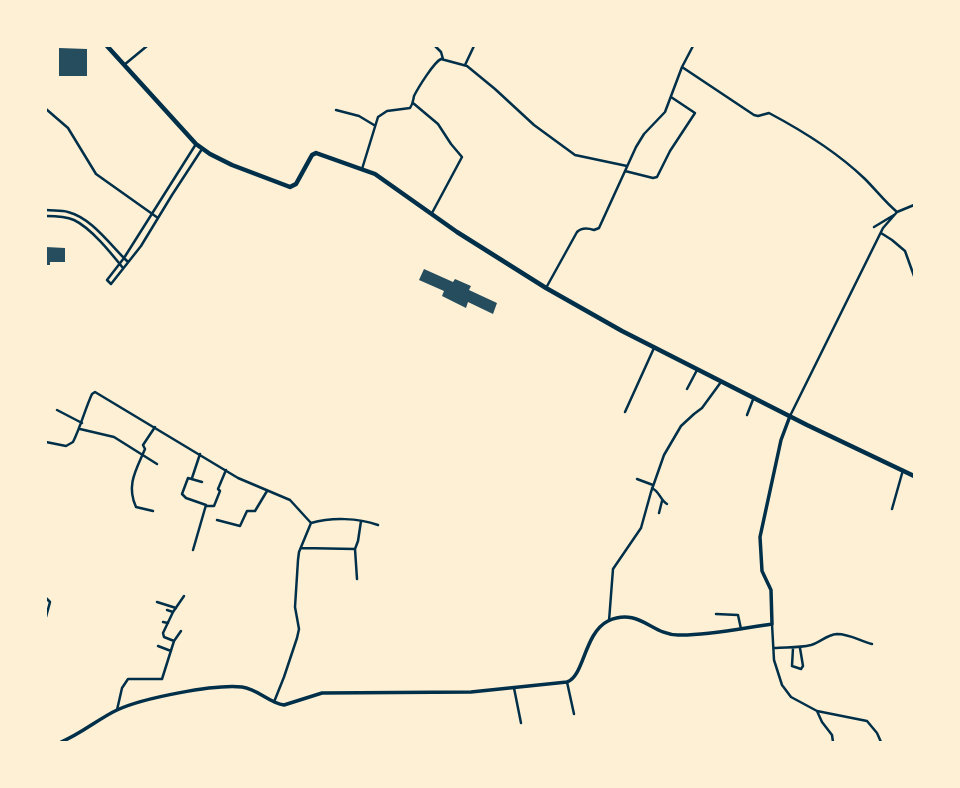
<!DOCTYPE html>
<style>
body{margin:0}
#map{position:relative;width:960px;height:788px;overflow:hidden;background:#fdf0d5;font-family:"Sofia Sans Condensed",sans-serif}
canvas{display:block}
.frame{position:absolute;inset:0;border:47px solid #fdf0d5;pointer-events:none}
</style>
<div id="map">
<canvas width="960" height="788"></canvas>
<div class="frame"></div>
</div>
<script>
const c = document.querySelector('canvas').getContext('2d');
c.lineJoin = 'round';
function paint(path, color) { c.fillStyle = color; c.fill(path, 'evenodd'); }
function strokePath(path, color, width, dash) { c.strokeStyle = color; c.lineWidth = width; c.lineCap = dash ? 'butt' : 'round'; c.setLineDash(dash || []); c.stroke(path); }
const building = new Path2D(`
 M59,48L87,49V76H59Z
 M46,247L65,248V262H50V265H47L46,268Z
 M424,269L453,282L455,279L471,286L469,290L497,303L493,314L468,302L466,308L442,296L444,291L419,280Z`);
const minor = new Path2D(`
 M435,46L441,52L443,59
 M124,65L147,46
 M465,65L474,46
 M682,67L754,115L758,116L769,113C803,131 837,152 865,179C876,190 885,202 897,212
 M413,103L438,124L451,144L462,157L432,213
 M46,109L68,128L96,174L158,218
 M336,110L359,116L374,125
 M362,169L378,117L387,111L410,108C413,104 413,101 414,96C418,88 434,62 441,59L467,66L495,89L534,125L575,155L627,166
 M625,171L653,178L657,177L670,151L695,113L671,97
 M46,210C53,211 61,210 68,212C91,218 108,242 124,258L196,144
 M46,216C55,216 65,216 74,220C91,228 111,253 123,268
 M874,227L894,215
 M881,233L892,240L905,251L914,276
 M128,262L124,258L107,280L111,284L141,246L172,195L202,149
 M546,288L577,232C582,227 588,228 594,230L599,228L636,147L644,134L665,112L682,67L693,46
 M687,389L697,370
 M57,410L82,423
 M625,412L654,348
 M747,415L754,397
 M790,416L883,228L897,212L914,205
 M80,429L114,437L157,464
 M46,442L66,446L73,442C81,426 85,409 92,394L95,392L238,478L290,500L311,523
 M192,478L200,454
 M637,479L653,485
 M652,488C660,492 660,500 667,504
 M206,506H214L220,491L218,489L226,470
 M892,509L903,470
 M153,511L136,507C126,485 136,470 145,449L143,445L155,427
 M659,513L662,501
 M217,520L240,526L247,511H255L267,491
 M311,523C332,517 358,518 378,525
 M301,548L355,549
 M193,550L206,505L186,498L182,494L188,478L202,482
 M357,579L355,549L358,541L361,521
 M46,598L50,602L46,617
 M157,602L176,608
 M167,610L173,612
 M716,614L738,615L741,629
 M609,621L613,569L641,528L651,492L664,455L681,426L694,414L702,408L721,382
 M163,622L168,623
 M772,624L774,660L782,685L791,697L817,711L822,722L832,735L833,742
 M174,641L164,637L163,633L173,612L184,596
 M158,646L171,651
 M774,648C787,647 799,648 811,645C821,642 826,635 837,634C850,634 860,641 872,644
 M793,648L792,666L801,669L803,666L800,648
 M567,682L574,714
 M514,688L521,723
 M274,702L284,677L297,638L299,629L295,607L298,560L299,552L311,523
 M117,710L122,688L128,679H162L174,641L181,631
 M817,711L867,721L877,733L881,742`);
const tertiary = new Path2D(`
 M61,742C81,734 98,719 117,710C143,698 214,684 242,687C258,689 269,703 284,705L322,693L471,692L567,682C584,677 584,633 608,621C639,607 652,635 678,635C706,636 743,628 772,624L771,590L762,571L760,537L781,440L790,416`);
const primary = new Path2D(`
 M107,46L196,144L210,154L232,165L290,187L296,184L312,155L316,153L375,174L457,232L546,288L622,331L807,425L914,476`);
paint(building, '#264d5e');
strokePath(minor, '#003049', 2.5);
strokePath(tertiary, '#003049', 3.5);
strokePath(primary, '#003049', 4.5);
</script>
